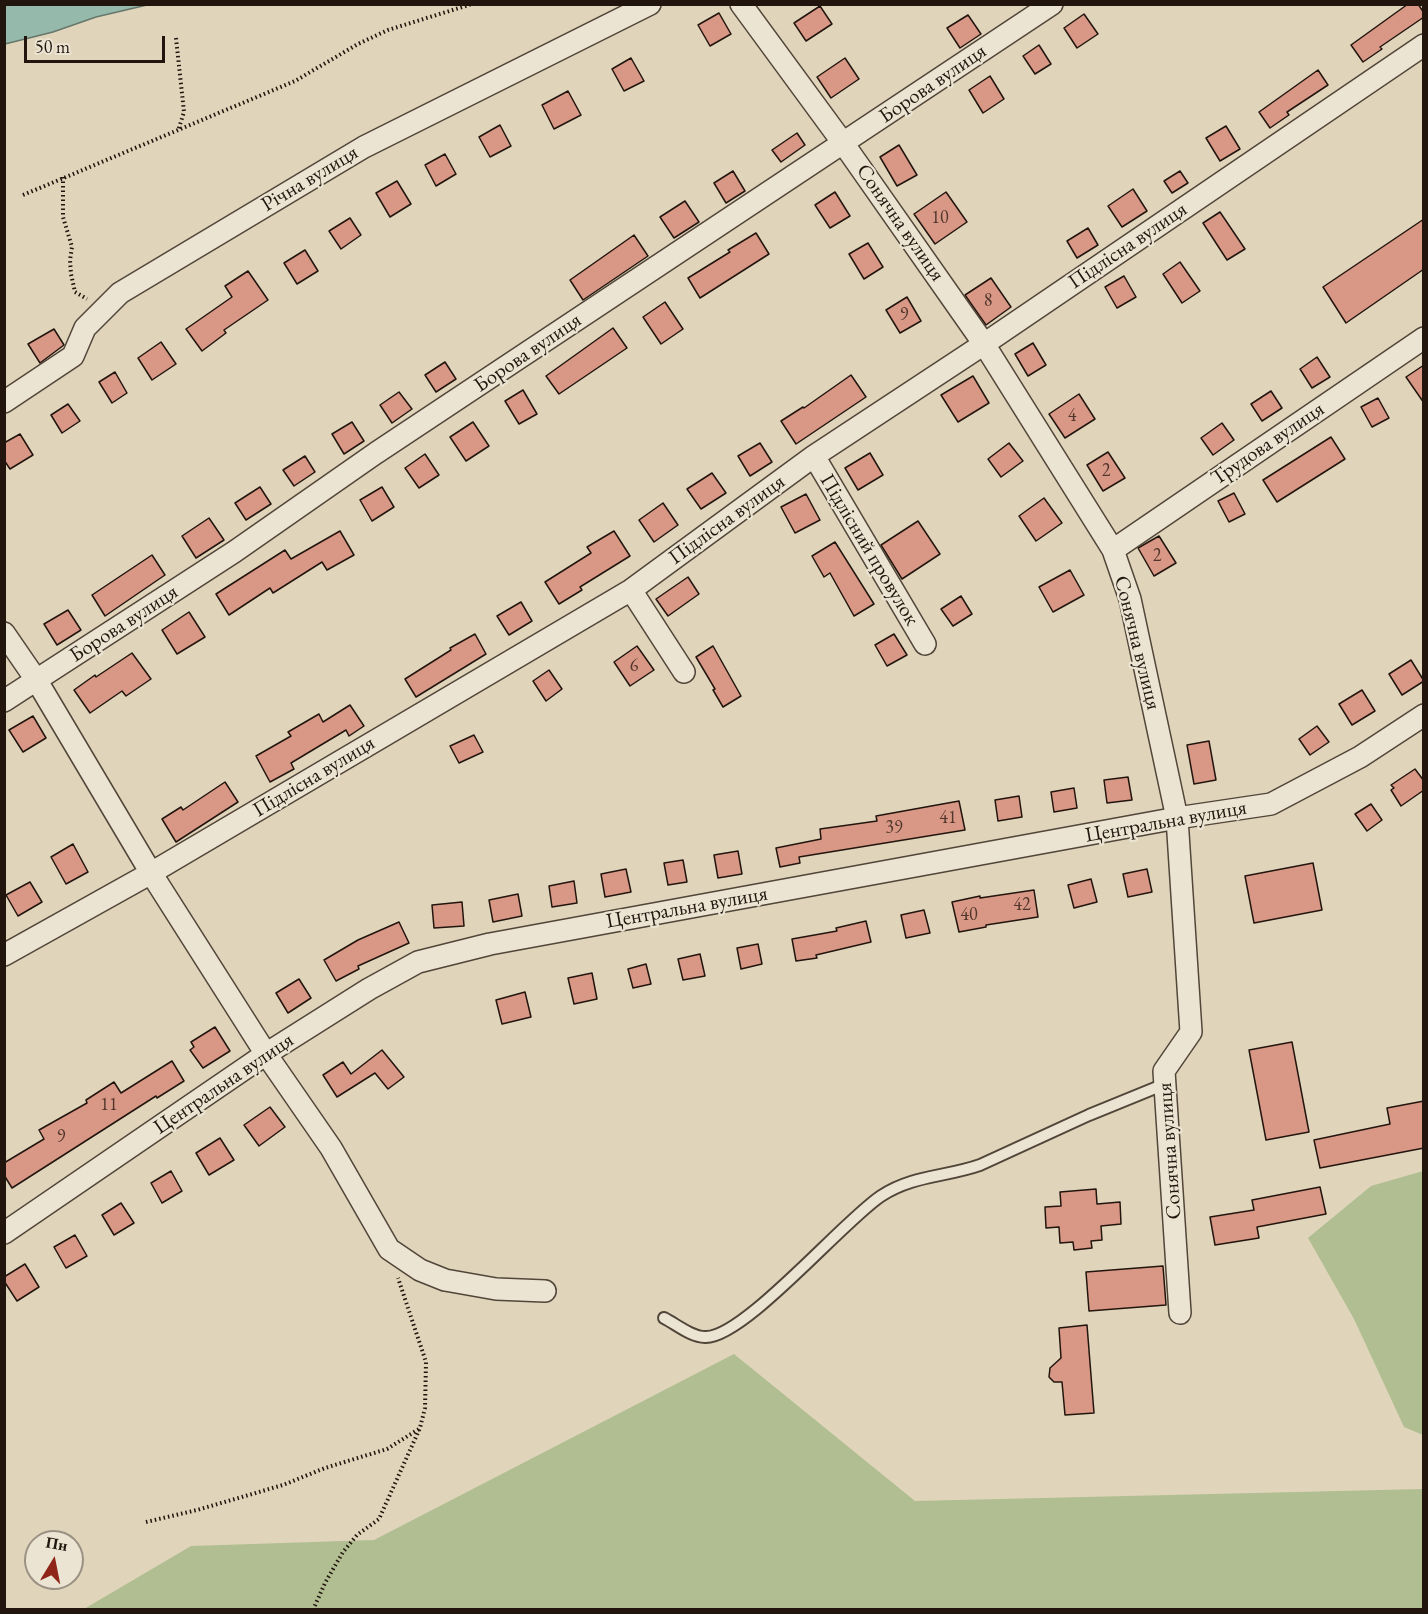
<!DOCTYPE html>
<meta charset="utf-8">
<style>
body{margin:0}
#map{position:relative;width:1428px;height:1614px;overflow:hidden;background:#e0d5ba;font-family:"EB Garamond",serif}
canvas{display:block}
.frame{position:absolute;inset:0;border:6px solid #22150e;pointer-events:none}
.north{position:absolute;left:24px;top:1530px;width:60px;height:60px;box-sizing:border-box;background:#ebe4d2;border:2px solid #9b9184;border-radius:50%;rotate:10deg;font-size:16px;font-weight:700;line-height:24px;text-align:center;color:#22150e}
.north::after{content:'';display:block;margin:auto;width:21px;height:27px;background:#8f2418;clip-path:polygon(50% 0,100% 100%,50% 72%,0 100%)}
.scale{position:absolute;left:24px;top:36px;width:141px;height:27px;box-sizing:border-box;border:3px solid #22150e;border-top:0;padding-left:8px;font-size:18px;line-height:21px;white-space:nowrap;color:#22150e;-webkit-text-stroke:4px #ebe4d2;paint-order:stroke}
</style>
<div id="map">
<canvas width="1428" height="1614"></canvas>
<div class="frame"></div>
<div class="north">Пн</div>
<div class="scale">50 m</div>
</div>
<script>
const c = document.querySelector('canvas').getContext('2d');
c.lineJoin = 'round';
function paint(path, color) { c.fillStyle = color; c.fill(path, 'evenodd'); }
function strokePath(path, color, width, dash) { c.strokeStyle = color; c.lineWidth = width; c.lineCap = dash ? 'butt' : 'round'; c.setLineDash(dash || []); c.stroke(path); }
function drawText(font, color, halo, rows, align = 'center') {
  c.font = font + ' "EB Garamond",serif'; c.lineWidth = 4.5; c.setLineDash([]); c.textBaseline = 'middle'; c.strokeStyle = halo; c.fillStyle = color; for (const [text, x, y, turn = 0] of rows) {
    c.save(); c.translate(x, y); c.rotate((+turn || 0) * Math.PI / 180); c.textAlign = isNaN(turn) ? turn : align; if (halo) c.strokeText(text, 0, 0); c.fillText(text, 0, 0); c.restore();
  }
}
const green = new Path2D(`
 M1423,1171H1424L1423,1435L1404,1427L1354,1319L1308,1238L1371,1186Z
 M734,1354L915,1501L1423,1489V1609H84L191,1546L374,1540Z`);
const water = new Path2D(`
 M4,5L5,4L147,5L96,17L53,32L5,44Z`);
const building = new Path2D(`
 M1408,4H1418L1424,13V17L1380,47L1382,49L1363,62L1351,45Z
 M820,6L832,24L806,41L794,23Z
 M719,13L731,34L710,46L698,25Z
 M1084,14L1098,34L1077,48L1064,28Z
 M968,15L981,34L960,48L947,28Z
 M1039,45L1051,64L1035,74L1023,56Z
 M631,58L644,81L624,91L612,69Z
 M845,58L859,79L831,98L817,77Z
 M1318,70L1328,85L1287,112L1289,115L1270,128L1259,112Z
 M990,76L1004,99L983,113L969,90Z
 M568,91L581,115L554,129L542,105Z
 M500,125L511,146L490,157L479,137Z
 M1226,126L1240,149L1220,161L1206,138Z
 M797,133L805,145L781,162L772,150Z
 M899,145L917,175L897,186L880,157Z
 M445,154L456,174L436,186L425,165Z
 M733,171L745,191L726,203L714,183Z
 M1180,171L1188,183L1172,193L1164,181Z
 M397,181L411,204L390,217L376,193Z
 M1133,189L1147,211L1122,227L1108,206Z
 M835,192L850,216L830,228L815,205Z
 M946,192L967,222L935,244L914,214Z
 M685,201L699,222L674,238L660,217Z
 M1220,212L1245,249L1227,260L1203,223Z
 M350,218L361,235L341,249L329,231Z
 M1424,219V269L1346,323L1323,287Z
 M1088,228L1098,245L1077,258L1067,241Z
 M756,233L769,254L700,298L688,278L730,252L728,250Z
 M634,235L648,256L583,300L570,280Z
 M868,243L883,267L864,279L849,254Z
 M305,250L318,271L297,284L284,263Z
 M1180,262L1200,291L1182,303L1163,274Z
 M248,271L268,300L224,330L226,333L202,351L186,329L232,297L225,286Z
 M1124,276L1136,297L1117,308L1105,287Z
 M991,278L1011,307L986,325L965,295Z
 M907,297L921,321L900,333L886,310Z
 M665,302L683,329L661,344L643,317Z
 M613,328L627,348L559,394L546,376Z
 M54,329L64,345L40,363L28,344Z
 M161,342L176,364L152,380L138,358Z
 M1033,343L1046,365L1028,376L1015,354Z
 M1317,357L1330,377L1312,388L1300,369Z
 M445,362L456,379L436,392L425,375Z
 M1424,365V403L1406,377Z
 M115,372L127,393L112,403L99,382Z
 M851,375L866,397L796,444L781,421L803,407L804,408Z
 M973,376L989,403L958,422L941,395Z
 M523,390L537,414L519,424L505,401Z
 M1271,391L1282,408L1262,421L1251,404Z
 M399,392L412,409L392,423L380,405Z
 M1079,394L1095,419L1065,438L1049,414Z
 M1378,398L1389,418L1372,427L1361,407Z
 M68,404L80,421L62,433L51,415Z
 M352,422L364,441L344,454L332,434Z
 M473,422L489,446L466,461L450,437Z
 M1222,423L1234,440L1213,455L1201,438Z
 M20,434L33,455L10,469L4,460V443Z
 M1331,437L1345,459L1277,502L1263,480Z
 M760,443L772,462L750,476L738,456Z
 M1009,443L1023,461L1001,477L988,459Z
 M1108,452L1125,478L1103,491L1087,465Z
 M870,453L883,475L858,490L845,468Z
 M425,454L439,475L419,488L405,468Z
 M305,456L315,472L294,486L283,470Z
 M712,473L726,493L701,509L687,489Z
 M260,487L271,504L246,520L235,503Z
 M382,487L394,507L372,521L360,500Z
 M1234,493L1245,514L1229,522L1218,501Z
 M806,494L820,520L795,533L781,507Z
 M1044,498L1062,523L1036,541L1019,516Z
 M663,503L678,525L654,542L639,520Z
 M209,518L224,540L196,558L182,536Z
 M918,521L940,554L902,579L881,545Z
 M340,531L354,555L327,570L322,562L273,593L270,588L229,615L216,594L285,550L291,559Z
 M614,531L630,556L580,587L582,590L559,604L545,582L591,553L587,547Z
 M1159,536L1176,563L1154,576L1138,548Z
 M835,542L874,604L854,616L830,573L824,577L812,556Z
 M152,555L165,575L105,616L92,595Z
 M1070,570L1084,595L1053,612L1039,587Z
 M688,577L699,594L668,616L656,599Z
 M961,596L972,614L953,626L941,609Z
 M521,602L532,621L509,635L497,616Z
 M68,610L81,630L57,645L44,624Z
 M189,612L205,637L177,654L162,630Z
 M475,634L486,654L416,697L405,679L451,650L450,648Z
 M894,634L907,655L887,666L875,645Z
 M637,646L654,670L630,686L614,662Z
 M713,646L741,696L723,707L713,690L715,689L696,657Z
 M132,653L151,679L126,696L122,691L90,713L74,690L95,675L96,677Z
 M1411,660L1424,681L1402,695L1389,674Z
 M549,670L562,689L546,701L533,681Z
 M1362,690L1375,711L1352,725L1339,704Z
 M350,705L364,726L349,736L346,730L291,763L294,769L270,782L256,756L291,736L288,732L319,714L323,722Z
 M33,716L46,738L23,752L9,730Z
 M1317,726L1329,742L1310,755L1299,739Z
 M474,735L483,752L459,763L450,746Z
 M1209,741L1216,780L1194,784L1187,745Z
 M1415,769L1424,781V790L1401,806L1391,790L1394,788L1391,785Z
 M1128,777L1132,800L1107,803L1104,780Z
 M225,782L238,802L176,842L162,819L181,807L183,810Z
 M1074,788L1077,808L1054,812L1051,792Z
 M1019,796L1022,817L998,821L995,800Z
 M959,801L965,830L799,857L800,863L780,867L776,848L821,839L820,829L877,821L876,816Z
 M1371,804L1382,820L1367,831L1355,814Z
 M73,844L88,872L66,884L51,857Z
 M738,851L742,874L718,878L714,855Z
 M683,860L687,882L668,885L664,863Z
 M1313,863L1322,910L1254,923L1245,876Z
 M626,869L631,892L605,897L601,874Z
 M1147,869L1152,892L1128,897L1123,874Z
 M1091,879L1097,902L1074,908L1068,885Z
 M574,881L577,903L552,907L549,886Z
 M30,882L42,902L18,916L6,895Z
 M1034,890L1038,917L986,925V927L959,932L952,902L980,896V898Z
 M518,894L522,916L493,922L489,900Z
 M462,902L464,926L434,928L432,905Z
 M924,910L930,933L906,938L901,915Z
 M866,921L871,942L816,955L817,958L796,961L792,939L837,931L836,928Z
 M399,922L409,943L358,966L359,969L336,981L324,960L358,940Z
 M758,944L762,964L741,969L737,948Z
 M700,954L705,976L683,980L678,959Z
 M646,964L651,984L633,988L628,969Z
 M592,973L597,999L574,1004L568,978Z
 M299,979L311,998L288,1013L276,993Z
 M525,992L531,1017L502,1024L496,1000Z
 M215,1027L230,1051L203,1068L190,1050L194,1047L191,1042Z
 M1292,1042L1309,1132L1266,1140L1249,1050Z
 M382,1050L404,1077L388,1089L375,1073L337,1097L323,1075L343,1062L351,1074Z
 M172,1061L184,1081L157,1098L156,1096L12,1188L4,1175V1163L44,1139L39,1130L87,1103L86,1100L114,1082L121,1093Z
 M1424,1101V1148L1320,1168L1314,1140L1390,1124L1387,1108Z
 M270,1107L285,1127L259,1146L244,1125Z
 M220,1138L234,1160L209,1175L196,1153Z
 M171,1171L182,1191L162,1203L151,1183Z
 M1320,1187L1326,1214L1257,1227L1259,1238L1215,1245L1210,1217L1254,1210L1252,1200Z
 M1096,1189L1097,1204L1120,1202L1121,1224L1101,1226L1102,1240L1091,1241L1092,1248L1074,1250L1073,1242L1060,1243L1059,1227L1046,1228L1045,1207L1061,1206L1060,1192Z
 M121,1203L134,1223L114,1235L102,1215Z
 M75,1235L87,1256L66,1268L54,1247Z
 M25,1264L39,1287L17,1301L4,1281V1277Z
 M1163,1266L1166,1305L1089,1311L1086,1272Z
 M1087,1325L1094,1413L1065,1415L1062,1382H1054L1049,1377L1050,1368L1061,1358L1059,1328Z`);
const path = new Path2D(`
 M176,38L184,112L178,131
 M63,177V217L72,247L70,260L71,274L75,292L87,299
 M23,195L295,81L358,44L388,30L472,4
 M146,1522L197,1510L283,1485L325,1468L387,1449L419,1429
 M313,1610L325,1583L343,1552L357,1535L379,1519L420,1428L425,1408L426,1362L398,1278`);
const lane = new Path2D(`
 M664,1318C676,1324 691,1337 705,1337C743,1339 843,1221 881,1196C913,1175 946,1177 980,1165L1089,1115L1165,1084`);
const street = new Path2D(`
 M741,4L843,143L984,344L1113,550L1130,599L1177,818L1191,1032L1164,1071L1180,1313
 M4,402L73,356L85,328L120,293L364,147L650,4
 M814,456L925,644
 M1113,550L1424,338
 M631,590L684,672
 M4,633L37,681L151,873L266,1054L331,1148L389,1249L420,1270L445,1280L496,1289L545,1291
 M4,701L234,552L376,453L1052,4
 M4,955L151,873L631,590L814,456L984,344L1424,45
 M4,1233L266,1054L369,989L418,962L490,944L1177,818L1271,804L1360,757L1424,715`);
const numberNames = [
 ["10",940,218],
 ["8",988,301],
 ["9",904,315],
 ["4",1072,416],
 ["2",1106,471],
 ["2",1157,556],
 ["6",634,666],
 ["41",948,818],
 ["39",894,828],
 ["42",1022,905],
 ["40",969,915],
 ["11",109,1105],
 ["9",61,1137]
];
const streetNames = [
 ["Борова вулиця",933,84,-34],
 ["Річна вулиця",310,179,-31],
 ["Сонячна вулиця",900,223,55],
 ["Підлісна вулиця",1128,246,-34],
 ["Борова вулиця",528,353,-34],
 ["Трудова вулиця",1268,444,-34],
 ["Підлісна вулиця",727,520,-36],
 ["Підлісний провулок",869,550,59],
 ["Борова вулиця",124,624,-33],
 ["Сонячна вулиця",1137,643,76],
 ["Підлісна вулиця",314,777,-31],
 ["Центральна вулиця",1166,822,-10],
 ["Центральна вулиця",687,908,-10],
 ["Центральна вулиця",224,1084,-34],
 ["Сонячна вулиця",1170,1151,-94]
];
paint(green, '#b0be92');
paint(water, '#95b9aa');
strokePath(water, '#67776c', 1.5);
paint(building, '#d99785');
strokePath(building, '#22150e', 1.5);
strokePath(lane, '#524539', 14);
strokePath(street, '#524539', 24);
strokePath(path, '#22150e', 4, [1.5, 3]);
strokePath(lane, '#ebe4d2', 10);
strokePath(street, '#ebe4d2', 21);
drawText('18px', '#50362c', null, numberNames);
drawText('21px', '#22150e', '#ebe4d2', streetNames);
</script>
